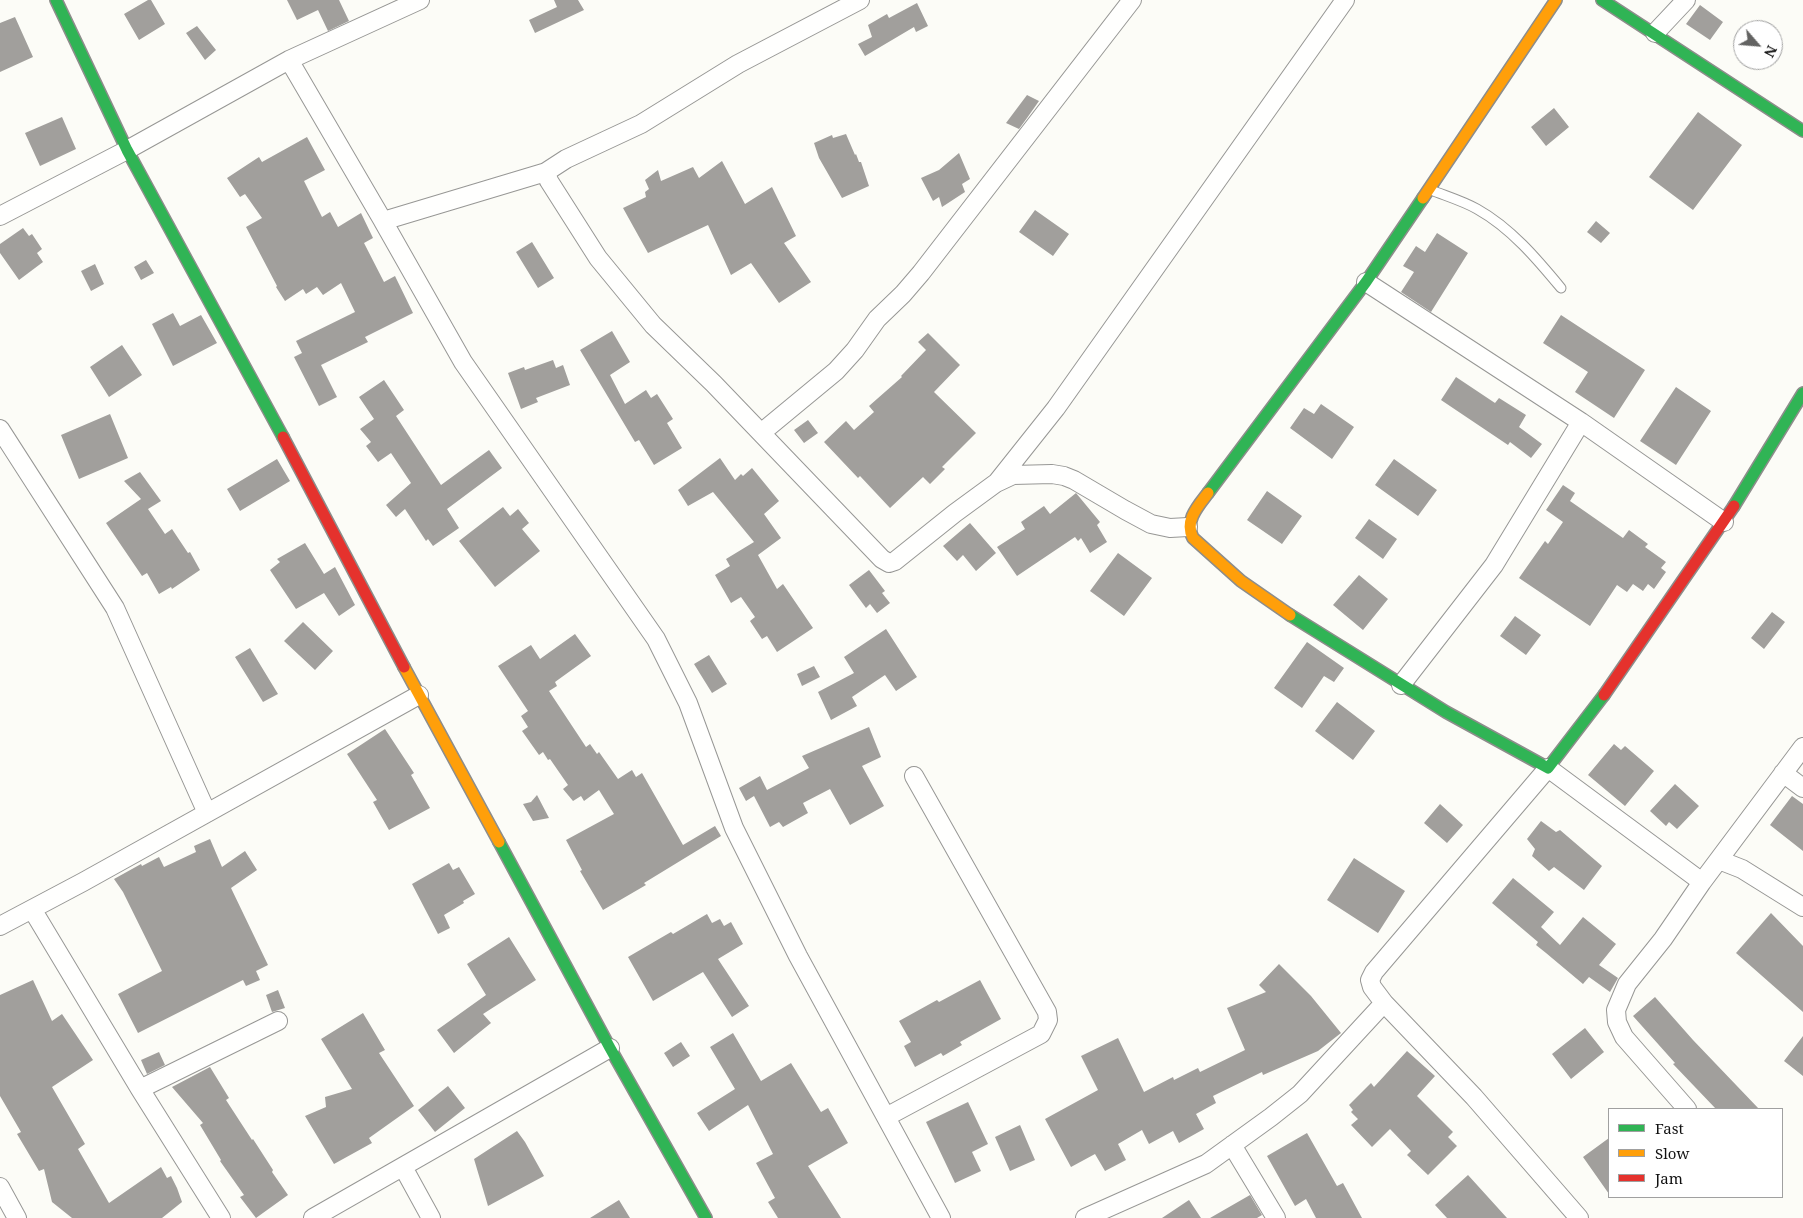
<!DOCTYPE html>
<style>
body{margin:0}
#map{position:relative;width:1803px;height:1218px;overflow:hidden;background:#fcfcf7;font-family:"Noto Serif",serif}
canvas{display:block}
.legend{position:absolute;left:1608px;top:1108px;width:175px;height:90px;box-sizing:border-box;background:#fff;border:1px solid #a0a0a0;margin:0;padding:6px 9px;list-style:none;font-size:15px;color:#111}
.legend li{display:flex;align-items:center;gap:10px;height:25px}
.legend b{width:25px;border:1px solid #a0a0a0}
.north{position:absolute;left:1733px;top:20px;width:50px;height:50px;box-sizing:border-box;background:#fff;border:1px solid #a0a0a0;border-radius:50%;rotate:117deg;font-size:14px;font-weight:700;line-height:20px;text-align:center;color:#111}
.north::after{content:'';display:block;margin:auto;width:18px;height:22px;background:#636362;clip-path:polygon(50% 0,100% 100%,50% 72%,0 100%)}
</style>
<div id="map">
<canvas width="1803" height="1218"></canvas>
<ul class="legend">
<li><b style="height:6px;background:#30b455"></b>Fast</li>
<li><b style="height:6px;background:#ff9f0a"></b>Slow</li>
<li><b style="height:6px;background:#e5322d"></b>Jam</li>
</ul>
<div class="north">N</div>
</div>
<script>
const c = document.querySelector('canvas').getContext('2d');
c.lineJoin = 'round';
function paint(path, color) { c.fillStyle = color; c.fill(path, 'evenodd'); }
function strokePath(path, color, width, dash) { c.strokeStyle = color; c.lineWidth = width; c.lineCap = dash ? 'butt' : 'round'; c.setLineDash(dash || []); c.stroke(path); }
const building = new Path2D(`
 M148,0H151L165,24L139,40L124,14Z
 M287,0H339L349,21L328,31L318,10L297,20Z
 M554,0H578L584,10L535,33L529,20L557,7Z
 M917,3L928,26L916,32L914,27L865,56L858,44L872,37L868,25L887,14L889,18Z
 M1700,5L1723,22L1710,40L1686,24Z
 M15,17L33,57L0,72V23Z
 M197,26L216,50L205,60L186,33Z
 M1027,95L1039,101L1027,118L1019,129L1006,123Z
 M1554,108L1569,127L1546,146L1531,127Z
 M1698,112L1742,145L1693,210L1649,177Z
 M62,117L76,149L40,166L25,133Z
 M846,134L855,155L856,154L859,162H861L869,186L842,198L819,158L814,143L832,135L833,138Z
 M307,137L325,170L304,181L322,217L330,212L338,227L361,213L373,238L364,243L384,282L395,276L413,313L365,337L368,342L321,365L337,397L319,406L294,357L302,353L296,341L355,312L341,283L323,295L317,287L306,294L303,289L285,301L276,287L277,286L246,227L262,218L245,194L240,197L227,178L259,157L262,162Z
 M959,153L970,179L962,184L965,192L942,207L939,197L933,201L921,178L939,170Z
 M722,161L745,204L772,187L796,236L784,243L811,282L779,303L751,263L731,275L708,225L648,253L623,208L646,197L645,192L649,189L645,180L658,170L661,181L693,167L699,178Z
 M1035,210L1069,234L1053,256L1019,232Z
 M1596,221L1610,233L1601,243L1587,232Z
 M23,228L29,236L32,234L42,249L37,253L43,262L19,280L0,253V244Z
 M1437,233L1468,253L1431,312L1401,292L1414,272L1403,266L1416,246L1425,252Z
 M532,242L554,278L538,288L516,252Z
 M146,260L154,273L141,280L134,267Z
 M95,264L104,284L91,291L81,271Z
 M173,313L180,326L201,315L217,343L173,366L152,324Z
 M1561,315L1645,370L1614,418L1575,392L1588,372L1543,343Z
 M612,331L630,362L610,375L625,404L646,390L651,398L657,394L673,419L667,423L682,448L654,465L639,440L635,442L580,350Z
 M928,333L960,365L934,392L976,433L942,467L945,469L930,484L923,477L890,508L860,476L858,478L824,442L846,421L854,430L874,412L869,406L902,377L901,376L926,350L918,342Z
 M122,345L142,375L109,397L90,367Z
 M553,360L556,368L563,365L570,385L536,398L538,402L521,409L508,373L524,367L525,370Z
 M1456,377L1495,403L1499,398L1526,415L1519,427L1542,444L1531,458L1510,442L1508,445L1441,400Z
 M384,380L404,410L396,416L441,485L489,450L502,468L447,509L459,528L433,546L428,539L426,541L405,509L396,517L386,505L411,483L391,453L378,462L366,446L371,442L360,429L374,419L359,397Z
 M1676,387L1711,411L1676,465L1640,441Z
 M1321,404L1354,427L1332,459L1290,428L1304,408L1314,414Z
 M110,414L128,458L79,479L61,435Z
 M808,420L818,433L804,443L794,430Z
 M720,458L735,480L741,474L743,476L752,468L779,501L764,514L781,538L758,555L777,589L783,584L813,628L777,652L767,636L762,639L750,621L755,617L741,597L731,603L715,575L730,566L726,559L754,542L713,492L688,506L678,490Z
 M277,459L290,481L240,511L227,489Z
 M1394,459L1437,490L1418,516L1375,485Z
 M140,472L161,501L148,509L165,534L172,529L188,553L190,552L200,570L172,589L171,587L159,594L147,573L142,576L106,523L141,499L124,481Z
 M1563,485L1575,493L1570,501L1623,538L1629,530L1648,544L1645,547L1666,562L1661,568L1666,572L1654,589L1648,584L1643,591L1633,584L1627,592L1617,585L1590,626L1519,578L1545,541L1548,544L1563,522L1546,510Z
 M1267,491L1302,516L1282,544L1247,520Z
 M1076,493L1100,522L1097,525L1107,542L1090,553L1081,538L1078,541L1075,537L1017,576L997,547L1025,529L1021,522L1044,506L1050,514Z
 M503,507L510,516L518,509L529,523L522,529L540,551L495,587L459,541Z
 M1369,519L1397,539L1383,559L1355,538Z
 M970,523L996,553L976,571L963,555L957,561L943,546Z
 M305,543L324,574L335,567L355,605L339,616L324,593L296,609L270,570L280,562L277,559Z
 M1118,553L1152,578L1124,616L1090,591Z
 M869,570L885,591L882,593L890,603L877,613L870,604L866,608L849,585Z
 M1359,575L1388,599L1363,630L1333,605Z
 M1772,612L1785,622L1764,649L1751,638Z
 M1515,616L1541,635L1526,655L1500,636Z
 M303,622L333,651L315,670L284,641Z
 M886,629L917,677L896,691L885,675L852,697L857,706L831,720L818,692L854,673L844,657Z
 M575,634L591,656L555,682L557,686L549,691L586,747L590,744L597,754L599,752L618,779L632,770L636,777L642,773L683,845L715,826L721,836L644,883L646,885L603,910L580,871L582,870L566,840L614,814L599,790L584,801L581,796L573,801L563,789L568,785L550,759L548,760L543,752L539,755L522,731L528,727L521,716L528,711L498,666L531,645L540,659Z
 M1307,642L1344,668L1334,682L1324,676L1302,708L1274,688Z
 M250,648L278,694L263,702L235,657Z
 M709,655L727,684L712,693L694,664Z
 M814,666L820,677L802,686L797,674Z
 M1337,702L1375,731L1353,760L1315,731Z
 M869,727L881,757L862,766L884,806L850,825L830,789L803,803L808,813L783,827L779,822L770,827L754,796L746,801L739,788L760,776L767,790L809,768L802,756Z
 M385,729L414,773L411,775L430,808L389,830L373,802L377,800L347,754Z
 M1614,744L1621,750L1625,746L1654,771L1625,806L1588,775Z
 M1675,784L1699,806L1677,829L1669,822L1666,826L1650,811Z
 M537,795L549,818L533,821L523,804L531,802Z
 M1792,796L1803,804V851L1770,825Z
 M1440,804L1463,825L1447,843L1424,823Z
 M1541,821L1556,832L1560,830L1602,866L1584,890L1554,867L1549,871L1532,856L1535,849L1527,839Z
 M210,839L222,867L245,851L257,870L231,888L268,965L256,971L260,980L246,986L243,980L138,1033L118,994L162,971L123,892L114,879L141,864L142,866L159,857L164,867L196,852L194,846Z
 M1354,858L1405,891L1378,933L1327,900Z
 M449,863L453,870L459,867L475,894L463,901L464,903L444,915L450,928L438,934L412,884Z
 M1513,878L1554,912L1541,927L1560,945L1583,917L1616,944L1599,965L1618,978L1610,992L1589,977L1583,984L1546,953L1536,945L1538,942L1492,903Z
 M1771,913L1803,946V1012L1736,953Z
 M707,914L712,923L720,919L724,926L731,922L743,944L718,959L749,1006L732,1017L703,972L653,1001L628,957L671,932L673,934Z
 M509,937L536,980L483,1014L491,1023L454,1053L437,1030L486,995L467,964Z
 M1279,964L1311,996L1341,1033L1318,1051L1263,1075L1262,1072L1213,1096L1216,1103L1196,1114L1204,1129L1179,1143L1173,1131L1149,1144L1142,1130L1118,1144L1126,1160L1105,1171L1095,1154L1071,1167L1045,1119L1098,1090L1081,1056L1118,1038L1144,1092L1173,1077L1174,1080L1198,1068L1200,1072L1245,1050L1227,1008L1266,992L1259,985Z
 M33,980L52,1021L62,1014L93,1060L52,1087L85,1144L78,1149L109,1203L161,1167L167,1178L171,1176L177,1188L182,1202L162,1218H72L52,1202L44,1169L39,1171L17,1134L21,1132L0,1096V995Z
 M980,980L1001,1019L960,1042L962,1045L943,1056L941,1053L915,1067L904,1046L911,1042L899,1021L937,1000L939,1002Z
 M278,990L285,1008L272,1012L266,995Z
 M1655,997L1693,1040L1759,1109H1716L1673,1064L1675,1063L1633,1016Z
 M363,1013L385,1050L379,1053L414,1106L369,1138L372,1143L334,1164L305,1116L326,1107L325,1097L352,1089L321,1039Z
 M1585,1028L1604,1052L1571,1079L1552,1054Z
 M733,1033L761,1081L791,1063L821,1112L828,1108L848,1143L808,1166L841,1218H778L768,1202L775,1198L756,1163L773,1154L748,1105L709,1131L697,1113L735,1089L710,1047Z
 M1803,1036V1076L1784,1061Z
 M681,1042L690,1056L673,1067L664,1053Z
 M1407,1051L1435,1076L1417,1096L1453,1132L1448,1137L1457,1146L1428,1175L1407,1155L1411,1151L1390,1129L1372,1147L1351,1125L1358,1119L1351,1112L1353,1110L1349,1105L1371,1083L1374,1087Z
 M159,1052L165,1065L147,1074L141,1060Z
 M210,1067L229,1098L226,1100L252,1140L253,1139L273,1170L272,1172L288,1195L256,1218L240,1197L244,1195L220,1161L221,1160L200,1125L203,1123L172,1087Z
 M448,1086L465,1108L435,1132L418,1110Z
 M968,1102L988,1144L972,1152L981,1171L955,1183L926,1122Z
 M1020,1125L1035,1160L1010,1171L995,1137Z
 M517,1131L525,1142L544,1176L488,1206L474,1159Z
 M1307,1133L1337,1186L1343,1183L1362,1218H1316L1306,1199L1295,1206L1267,1156Z
 M1609,1138V1194L1583,1157Z
 M1468,1175L1507,1218H1447L1435,1205Z
 M1250,1195L1262,1215L1257,1218H1210Z
 M619,1200L630,1218H590Z
 M1189,1200L1201,1218H1162Z`);
const lane = new Path2D(`
 M1431,190C1446,196 1463,201 1477,209C1511,228 1537,259 1561,288`);
const street = new Path2D(`
 M1655,33L1686,0
 M289,60L383,221L546,172L566,159L641,124L738,64L860,0
 M546,172L549,181L598,258L653,325L714,384L882,559L889,563L895,561L955,513L996,483L1013,475L1052,474L1064,476L1074,480L1125,510L1151,524L1170,528L1188,527
 M0,216L127,150L289,60L420,0
 M383,221L463,362L656,639L688,703L734,828L798,956L941,1218
 M1366,282L1581,422L1724,522
 M0,429L115,608L207,813
 M761,433L836,371L855,350L877,319L903,294L921,273L1132,0
 M998,481L1056,408L1345,0
 M1401,685L1494,565L1581,422
 M1783,773L1803,788
 M1719,860L1742,869L1803,907
 M32,909L140,1089L221,1218
 M0,926L83,882L419,695
 M140,1089L278,1021
 M1687,1109L1624,1037L1617,1022L1616,1010L1627,984L1663,939L1702,882
 M886,1117L1041,1034L1048,1020L1047,1012L914,776
 M1232,1145L1276,1218
 M403,1167L431,1218
 M0,1187L17,1218
 M313,1218L610,1048
 M1085,1218L1206,1164L1271,1117L1300,1094L1384,1003
 M1579,1218L1474,1097L1384,1003L1372,987L1370,980L1374,972L1548,768L1702,882L1803,747`);
const fast = new Path2D(`
 M56,0L127,150L283,437
 M1602,0L1803,131
 M1208,493L1366,282L1423,198
 M1734,506L1803,393
 M1290,615L1446,712L1548,768L1604,695
 M499,842L610,1048L706,1218`);
const slow = new Path2D(`
 M1423,198L1556,0
 M1208,493C1198,506 1184,521 1193,538L1241,581L1290,615
 M404,667L499,842`);
const jam = new Path2D(`
 M283,437L404,667
 M1604,695L1734,506`);
paint(building, '#a19f9c');
strokePath(lane, '#979795', 11);
strokePath(street, '#979795', 20);
strokePath(fast, '#8d8d8b', 14);
strokePath(slow, '#8d8d8b', 14);
strokePath(jam, '#8d8d8b', 14);
strokePath(lane, '#fffffe', 9);
strokePath(street, '#fffffe', 18);
strokePath(fast, '#30b455', 11);
strokePath(slow, '#ff9f0a', 11);
strokePath(jam, '#e5322d', 11);
</script>
